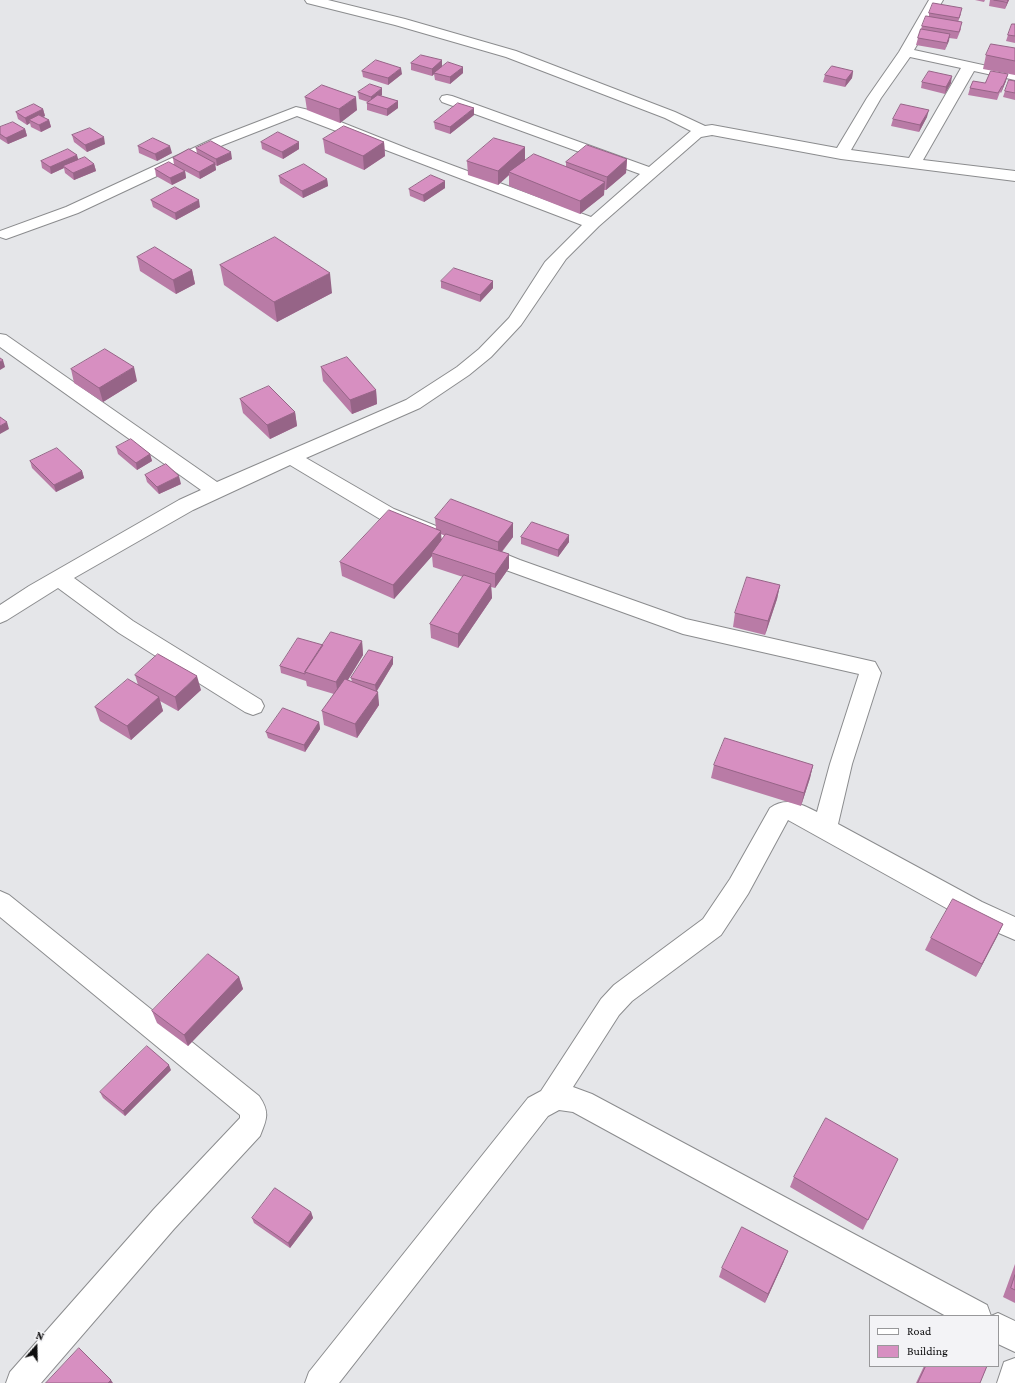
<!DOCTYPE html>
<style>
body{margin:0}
#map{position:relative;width:1015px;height:1383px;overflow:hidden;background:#e5e6e9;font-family:"Crimson Pro",serif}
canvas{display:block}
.legend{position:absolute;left:869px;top:1315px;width:130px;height:52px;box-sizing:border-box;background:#f3f3f6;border:1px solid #98989a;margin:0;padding:5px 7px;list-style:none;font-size:12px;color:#0f0f10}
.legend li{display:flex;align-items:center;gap:8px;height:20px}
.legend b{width:20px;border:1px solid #98989a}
.north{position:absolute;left:16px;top:1327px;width:40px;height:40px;-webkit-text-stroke:3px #f3f3f6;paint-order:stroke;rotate:20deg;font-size:11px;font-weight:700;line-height:16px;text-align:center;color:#0f0f10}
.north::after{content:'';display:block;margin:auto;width:14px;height:18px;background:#0f0f10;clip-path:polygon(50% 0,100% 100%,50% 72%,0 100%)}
</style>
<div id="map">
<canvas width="1015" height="1383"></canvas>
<ul class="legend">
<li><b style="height:5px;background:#fff"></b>Road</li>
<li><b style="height:11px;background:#d78fc1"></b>Building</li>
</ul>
<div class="north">N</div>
</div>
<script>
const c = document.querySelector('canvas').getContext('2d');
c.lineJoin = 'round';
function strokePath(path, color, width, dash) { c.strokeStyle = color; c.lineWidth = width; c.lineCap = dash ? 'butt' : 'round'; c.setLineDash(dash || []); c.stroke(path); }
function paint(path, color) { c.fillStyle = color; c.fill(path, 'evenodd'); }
const minor = new Path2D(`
 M305,0H328L405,19L516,51L675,112L705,126L712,125L837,148L867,98L899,52L929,0H943L914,50L1015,72V80L974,71L923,160L1015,171V181L841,159L712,135L701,137L599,226L566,259L521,325L491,357L469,375L420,408L306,458L394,509L520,560L686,619L875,662L881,673L852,764L838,824L982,902L1015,917V940L964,918L788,820L748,894L721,935L632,1001L619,1015L573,1087L592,1094L987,1305L991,1316L998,1313L1015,1321V1352L998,1344V1316H946L573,1112L559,1110L548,1116L339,1383H305L309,1372L528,1098L541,1091L601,999L614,985L703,919L730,879L770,808C786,796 802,804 817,812L830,764L859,674L683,634L506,570L380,519L290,465L193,510L74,578L133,621L261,700L264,706L261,712L253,715L245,712L119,633L58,588L7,620L0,623V605L29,586L179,500L201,490L0,347V334L6,335L217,482L406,400L457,367L479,349L509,318L545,262L582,225L297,116L223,145L78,213L6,239L0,237V231L66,207L213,139L296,107L313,111L411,150L591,217L640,174L442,102L440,99L442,96L447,95L452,96L649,167L691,131L665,118L506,57L395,25L307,3ZM910,57L961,68L909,158L851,150L881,98Z
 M0,891L9,895L259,1096C270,1112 267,1119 260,1136L174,1229L41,1383H6L10,1372L154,1209L240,1118V1115L0,917Z
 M1015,1358V1383H997L1004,1362Z`);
const wall = new Path2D(`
 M975,0H985L984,2Z
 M990,0H1009L1005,9L989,6Z
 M929,13L961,14L958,22L961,29L957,39L949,38L945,50L916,45L918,38L922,26L929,17Z
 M1015,24V43L1006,41L1008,35Z
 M1015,48V75L983,69L986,55Z
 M442,60V67L463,73L450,84L435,80L434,74L432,76L411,70V63Z
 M362,71L402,74L388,85L363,77Z
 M853,71L852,78L845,87L823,82L825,75Z
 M1006,81L1001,93L1000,92L997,100L968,95L970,88L985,83Z
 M1015,81V100L1003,97L1005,91Z
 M922,82L951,83L945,94L921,88Z
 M358,92L382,95L381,96L398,101V108L387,116L367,110V103L368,102L359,99Z
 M305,97L357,110L340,123L307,110Z
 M43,109L45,116L43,117L49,120L51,127L41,132L31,127L30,123L27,125L18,119L16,112Z
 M474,115L450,134L435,129L434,122Z
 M927,117L919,132L891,126L893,119Z
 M0,127L25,129L27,136L8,144L0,139Z
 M72,135L105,144L87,152L74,142Z
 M323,139L384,142L385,156L364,170L325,153Z
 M261,142L299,149L283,159L262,149Z
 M138,146L172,153L157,161L139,153Z
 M525,147V161L522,163L566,167V162L627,159L626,173L606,190H604V195L580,214L509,186V175L498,185L468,175L467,161Z
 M196,148L232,159L217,166L215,165L216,170L200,179L174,165L173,158L197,154Z
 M78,160L94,164L96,171L74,180L65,173L64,168L51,174L42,168L41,161Z
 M155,169L185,171L186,178L172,185L156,176Z
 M279,176L327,179L328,186L303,198L280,183Z
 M445,181V188L424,202L410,196L409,189Z
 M151,200L200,207L176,220L153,207Z
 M137,257L192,270L195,284L176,294L140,271Z
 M220,265L332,293L277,322L224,285Z
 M441,281H493V288L480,302L441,288Z
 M321,367L376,390L377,404L352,414L323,381Z
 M71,369L137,381L103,402L74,383Z
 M240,399L295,412L297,426L270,439L243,413Z
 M116,447L150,454L152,461L137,470L118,454Z
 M30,461L82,471L84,478L56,492L32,468Z
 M145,475L181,484L159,494L147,482Z
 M435,518L513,523V537L502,552L509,568L495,588L491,587L492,598L458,648L431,638L430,624L463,577L433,567L432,556L394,599L342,576L340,562L436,529ZM441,534L445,536L441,540Z
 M521,537L569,542L558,557L521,544Z
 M780,585L777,599L765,635L733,627L735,613Z
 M362,641L363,655L348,680L352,682L351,678L393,657V664L377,691L379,705L357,738L324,725L322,711L334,694L307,686L306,681L281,673L280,666L323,645Z
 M135,675L201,690L178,711L160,701L163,711L131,740L100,721L95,707L138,685Z
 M319,722L320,729L305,752L268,738L266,732Z
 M714,765H813L810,778L801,806L711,778Z
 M1003,924L976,977L925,950L931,938Z
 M239,977L243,989L188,1046L157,1023L152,1011Z
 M171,1070L125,1116L103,1098L100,1092Z
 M898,1159L863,1230L790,1187L794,1177Z
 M311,1212L313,1218L290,1248L254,1223L252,1218Z
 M784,1261L765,1303L719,1277L722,1268Z
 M1015,1264V1303L1003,1297Z
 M924,1366H987L980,1383H916Z`);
const shadedWall = new Path2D(`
 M1008,0H1009L1005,9L1007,2Z
 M950,34L949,41L945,50L947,43Z
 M442,60V67L432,76V69Z
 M463,67V73L450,84V77Z
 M401,68L402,74L388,85V78Z
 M853,71L852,78L845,87L846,80Z
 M1008,74L1006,81L1001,93L1003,86Z
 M952,76L951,83L945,94L946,87Z
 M382,88V95L371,103V97Z
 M356,97L357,110L340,123L339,109Z
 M398,101V108L387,116V109Z
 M474,108V115L450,134V127Z
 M43,109L45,116L32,122L29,120L30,123L27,125L25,118Z
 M929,110L927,117L919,132L920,125Z
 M49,120L51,127L41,132L39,125Z
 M25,129L27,136L8,144L6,138Z
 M104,137L105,144L87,152L85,145Z
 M299,142V149L283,159L282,152Z
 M384,142L385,156L364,170L363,156Z
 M170,146L172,153L157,161L155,154Z
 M525,147V161L511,173L509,172V175L498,185V171Z
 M231,152L232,159L217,166L216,159Z
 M77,155L79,162L63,166L64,168L51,174L50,167Z
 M627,159L626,173L606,190L607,177Z
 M215,163L216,170L200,179L199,172Z
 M94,164L96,171L74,180L73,173Z
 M185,171L186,178L172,185L170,178Z
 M327,179L328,186L303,198L302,191Z
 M445,181V188L424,202L423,195Z
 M605,182L604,195L580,214V201Z
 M199,200L200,207L176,220L175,213Z
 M192,270L195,284L176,294L173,280Z
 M330,273L332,293L277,322L274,302Z
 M493,281V288L480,302V295Z
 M3,360L5,367L0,370V362Z
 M134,367L137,381L103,402L99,388Z
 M376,390L377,404L352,414L350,400Z
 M295,412L297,426L270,439L267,425Z
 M7,422L9,429L0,434V426Z
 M150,454L152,461L137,470L136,463Z
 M82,471L84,478L56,492L54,485Z
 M179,476L181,484L159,494L157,487Z
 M513,523V537L498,556V542Z
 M441,531L442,545L432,553V556L394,599L393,585Z
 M569,535V542L558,557V550Z
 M509,554V568L495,588V574Z
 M491,584L492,598L458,648V634Z
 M780,585L777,599L765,635L768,621Z
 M362,641L363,655L338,696L336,682Z
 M393,657V664L376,692L375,685Z
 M197,676L201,690L178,711L175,697Z
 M378,692L379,705L357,738L355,724Z
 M159,697L163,711L131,740L127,726Z
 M319,722L320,729L305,752L304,745Z
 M813,765L810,778L801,806L804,793Z
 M1003,924L997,937L976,977L982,964Z
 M239,977L243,989L188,1046L184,1035Z
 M169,1065L171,1070L125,1116L123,1111Z
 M311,1212L313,1218L290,1248L288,1243Z
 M788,1251L784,1261L765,1303L768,1294Z
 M111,1380L113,1383H108Z`);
const building = new Path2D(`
 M994,0H1008L1007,2Z
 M933,3L962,8L959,18L929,13Z
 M926,16L962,22L959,32L922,26Z
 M1012,24H1015V36L1008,35Z
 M921,29L950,34L947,43L918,38Z
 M991,44L1015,48V61L986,55Z
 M421,55L442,60L432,69L411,63Z
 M376,60L401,68L388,78L362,71Z
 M448,62L463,67L450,77L434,73Z
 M832,66L853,71L846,80L825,75Z
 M929,71L952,76L946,87L922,82Z
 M991,71L1008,74L1003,86H1002L998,93L970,88L973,81L985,83Z
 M1009,80L1015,81V93L1005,91Z
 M370,84L382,88L371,97L358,92Z
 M322,85L356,97L339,109L305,97Z
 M378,95L398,101L387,109L367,103Z
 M458,103L474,108L450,127L434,122Z
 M34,104L43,109L25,118L16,112Z
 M901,104L929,110L920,125L893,119Z
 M39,115L49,120L39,125L29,120Z
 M13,122L25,129L6,138L0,134V127Z
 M344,126L384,142L363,156L323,139Z
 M90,128L104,137L85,145L72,135Z
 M278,132L299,142L282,152L261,142Z
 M153,138L170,146L155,154L138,146Z
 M494,138L525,147L498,171L467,161Z
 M211,141L231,152L216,159L196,148Z
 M587,145L627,159L607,177L566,162Z
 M68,149L77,155L50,167L41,161Z
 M189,149L215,163L199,172L173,158Z
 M534,154L605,182L580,201L509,172Z
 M85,157L94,164L73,173L63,166Z
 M169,162L185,171L170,178L155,169Z
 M304,164L327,179L302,191L279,176Z
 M431,175L445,181L423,195L409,189Z
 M175,187L199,200L175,213L151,200Z
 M275,237L330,273L274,302L220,265Z
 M155,247L192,270L173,280L137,257Z
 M454,268L493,281L480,295L441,281Z
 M105,349L134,367L99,388L71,369Z
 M347,357L376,390L350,400L321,367Z
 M0,358L3,360L0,362Z
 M269,386L295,412L267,425L240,399Z
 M0,417L7,422L0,426Z
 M131,439L150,454L136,463L116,447Z
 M57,448L82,471L54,485L30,461Z
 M166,464L179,476L157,487L145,475Z
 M451,499L513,523L498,542L435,518Z
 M389,510L441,531L393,585L340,562Z
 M532,522L569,535L558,550L521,537Z
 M446,534L509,554L495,574L432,553Z
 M464,575L491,584L458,634L430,624Z
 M747,577L780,585L768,621L735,613Z
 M331,632L362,641L336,682L305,672Z
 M298,638L323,645L305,672V674L280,666Z
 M369,650L393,657L375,685L351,678Z
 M158,654L197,676L175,697L135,675Z
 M128,679L159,697L127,726L95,707Z
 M345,679L378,692L355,724L322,711Z
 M283,708L319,722L304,745L266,732Z
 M725,738L813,765L804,793L714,765Z
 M953,899L1003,924L982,964L931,938Z
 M208,954L239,977L184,1035L152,1011Z
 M147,1046L169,1065L123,1111L100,1092Z
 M826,1118L898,1159L868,1220L794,1177Z
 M275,1188L311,1212L288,1243L252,1218Z
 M742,1227L788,1251L768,1294L722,1268Z
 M1015,1275V1290L1011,1288Z
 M79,1348L111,1380L108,1383H46Z
 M926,1366H987L980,1383H918Z`);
strokePath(minor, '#8b8c8e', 2);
paint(minor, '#fff');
paint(wall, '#b97ba6');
paint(shadedWall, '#966487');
paint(building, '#d78fc1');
strokePath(building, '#966487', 1);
</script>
